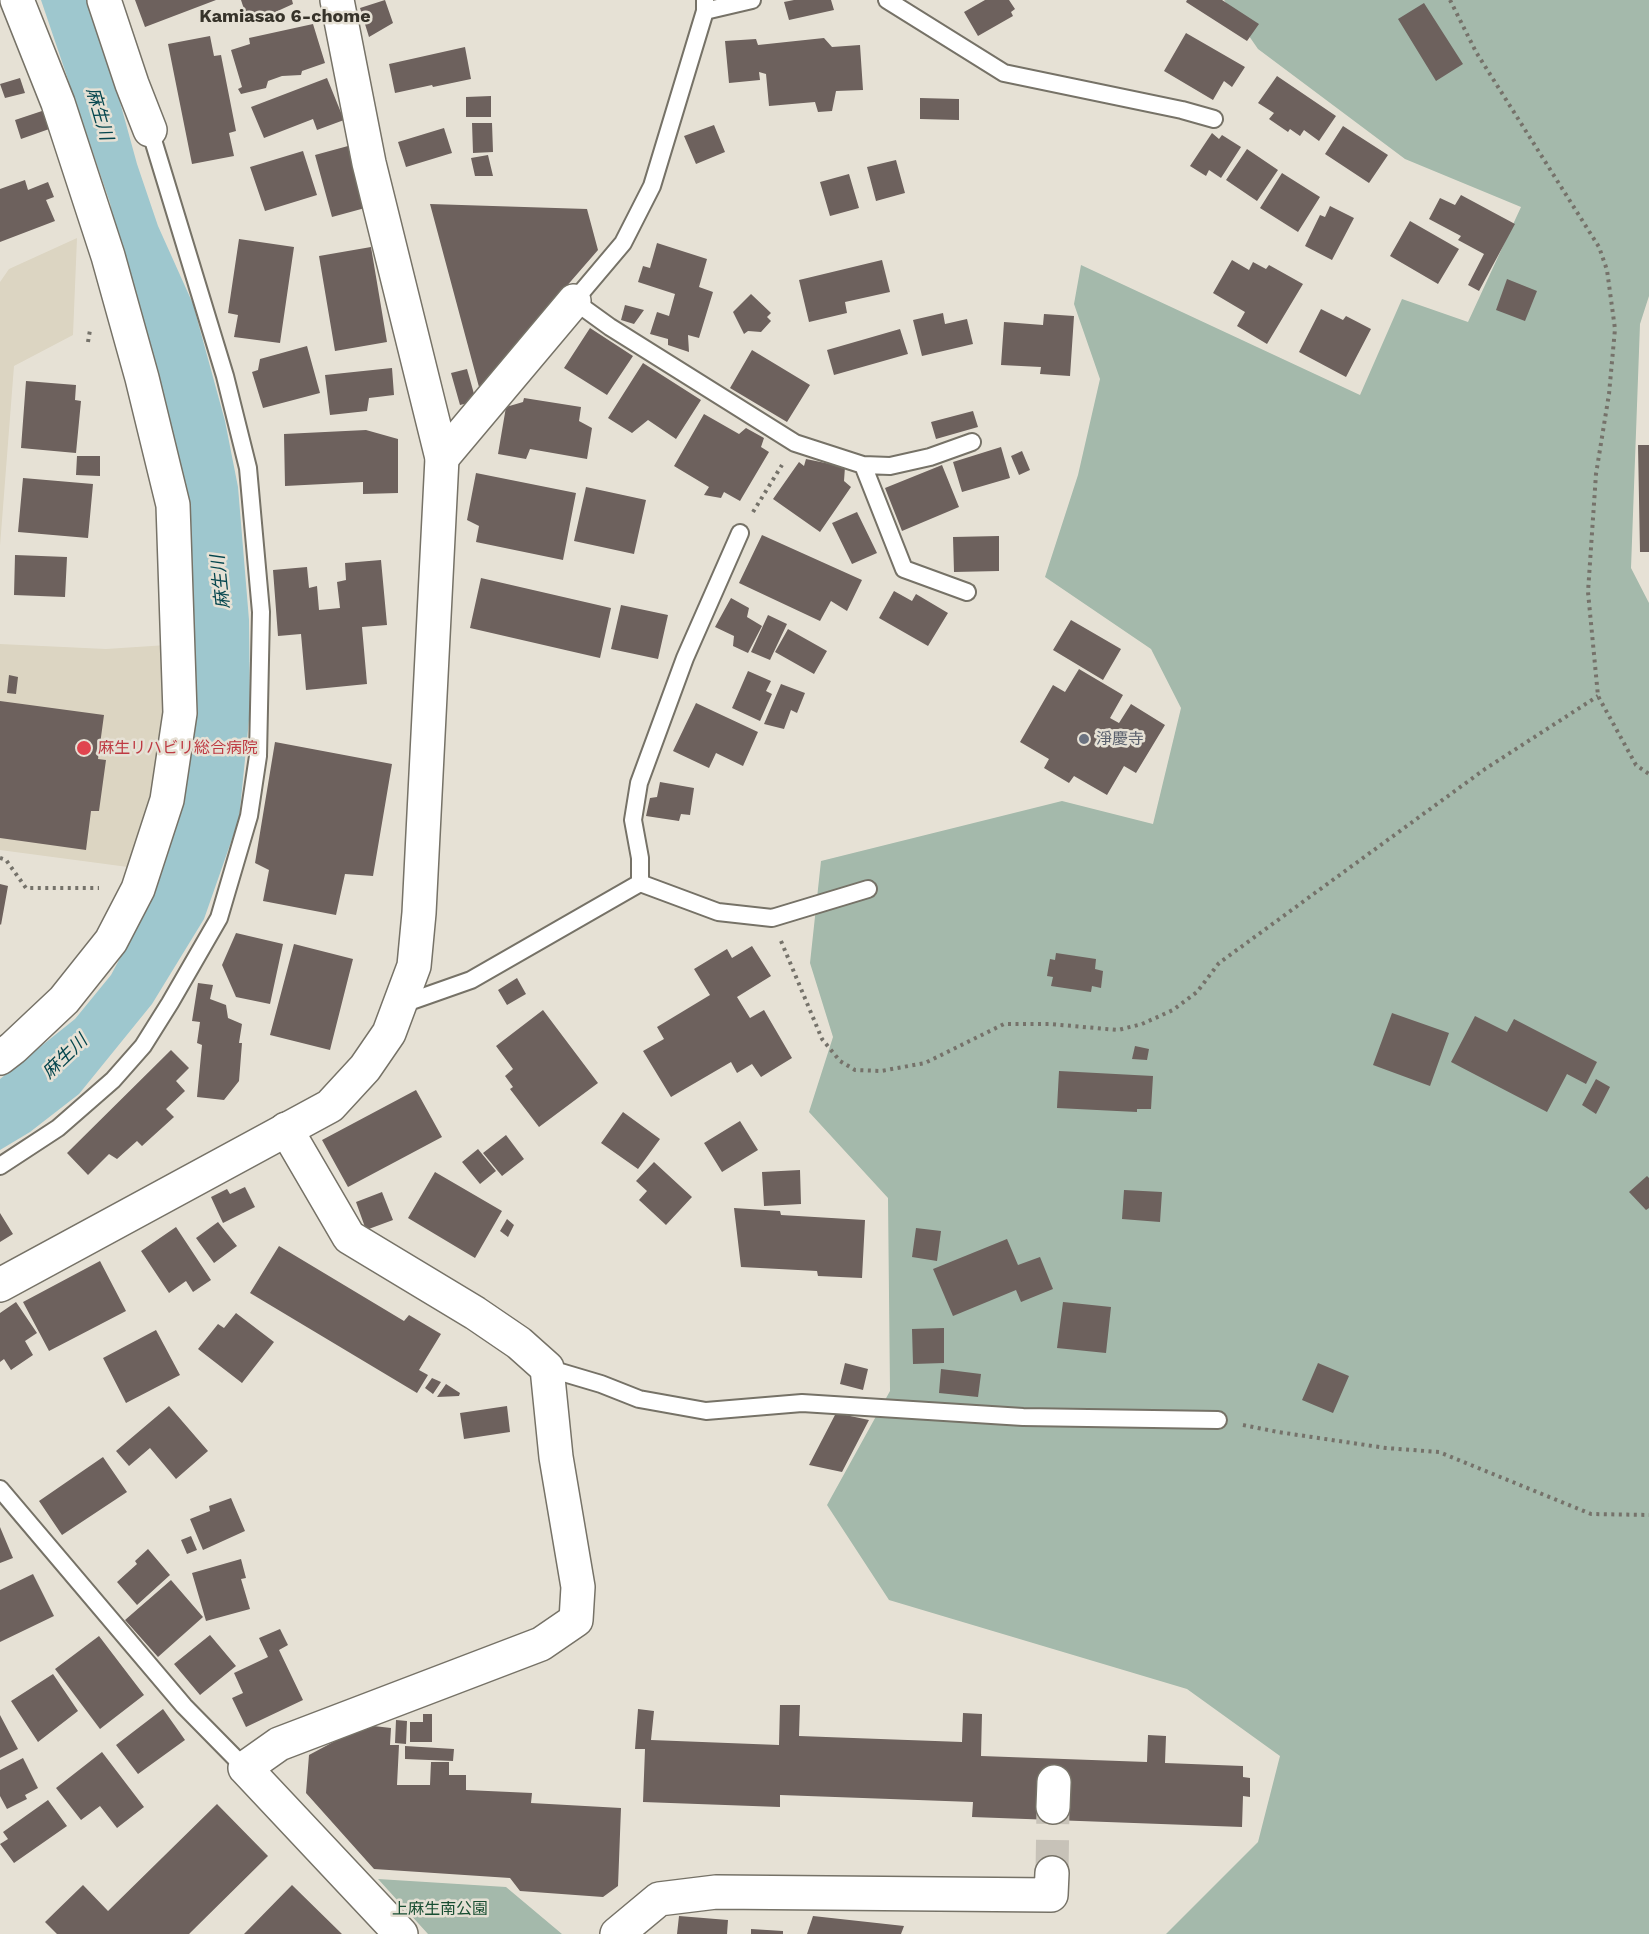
<!DOCTYPE html>
<meta charset="utf-8">
<style>
body{margin:0}
canvas{display:block;background:#e6e1d5}
</style>
<canvas width="1649" height="1934"></canvas>
<script>
const c = document.querySelector('canvas').getContext('2d');
c.lineJoin = 'round';
function paint(path, color) { c.fillStyle = color; c.fill(path, 'evenodd'); }
function strokePath(path, color, width, dash) { c.strokeStyle = color; c.lineWidth = width; c.lineCap = dash ? 'butt' : 'round'; c.setLineDash(dash || []); c.stroke(path); }
function drawText(font, color, halo, rows, align = 'center') {
  c.font = font + ' "Work Sans","Noto Sans JP",sans-serif'; c.lineWidth = 5; c.setLineDash([]); c.textBaseline = 'middle'; c.strokeStyle = halo; c.fillStyle = color; for (const [text, x, y, turn = 0] of rows) {
    c.save(); c.translate(x, y); c.rotate((+turn || 0) * Math.PI / 180); c.textAlign = isNaN(turn) ? turn : align; if (halo) c.strokeText(text, 0, 0); c.fillText(text, 0, 0); c.restore();
  }
}
const built = new Path2D(`
 M77,238L73,335L14,366L0,546V282L9,269Z
 M0,644L106,649L167,645L169,703L143,869L0,850Z`);
const green = new Path2D(`
 M1224,0H1649V296L1640,324L1631,568L1649,603V1934H1166L1258,1842L1280,1756L1187,1689L889,1600L827,1505L890,1391L888,1198L809,1112L833,1037L810,963L821,861L1062,801L1153,824L1181,708L1151,649L1045,577L1078,475L1100,379L1074,304L1081,265L1360,395L1402,299L1468,322L1521,207L1405,159L1258,49Z
 M378,1879L506,1887L562,1934H428Z`);
const water = new Path2D(`
 M41,0H92L137,164L158,226L193,304L225,421L238,487L249,620L250,710L239,819L204,919L152,1004L79,1094L30,1132L0,1150V1079L75,1019L111,975L153,896L184,797L191,754L193,614L185,518L171,424L139,333L110,203Z`);
const building = new Path2D(`
 M135,0H216L145,27Z
 M241,0H292L293,4L249,24Z
 M385,0L393,23L369,37L360,8Z
 M794,0H831L834,10L789,20L784,2Z
 M985,0H1009L1015,9L1011,12L1013,16L978,36L964,12Z
 M1187,0H1222L1259,24L1247,41L1186,2Z
 M1424,3L1463,64L1436,81L1398,19Z
 M313,24L325,63L302,71L301,75L282,76L268,81L266,88L241,94L238,89L242,87L231,50L250,44L249,38Z
 M1186,33L1245,67L1232,87L1224,81L1213,100L1164,71Z
 M210,36L214,56L221,55L236,131L229,133L234,156L192,164L168,44Z
 M824,38L832,47L860,45L863,90L836,91L832,111L818,112L815,102L769,106L766,74L759,72L760,80L729,83L725,41L756,39L758,45Z
 M465,47L471,79L433,87L432,85L395,93L389,64Z
 M1277,76L1336,116L1319,141L1304,130L1300,136L1290,129L1288,132L1269,119L1274,113L1258,103Z
 M20,78L25,93L5,98L0,84Z
 M327,78L344,120L317,130L313,119L264,138L251,107Z
 M491,96V117H466V97Z
 M920,98L959,99V120L920,119Z
 M45,110L52,128L21,139L15,120Z
 M472,123H492L493,152L473,153Z
 M714,125L725,152L696,164L684,136Z
 M1343,126L1388,155L1369,183L1325,154Z
 M444,128L452,153L406,167L398,142Z
 M1212,133L1219,139L1222,135L1241,147L1221,178L1209,170L1206,176L1190,166Z
 M348,146L365,208L332,217L315,155Z
 M1247,149L1278,170L1257,201L1226,180Z
 M303,151L317,195L265,211L250,167Z
 M488,155L493,176H475L471,158Z
 M896,160L905,193L876,201L867,167Z
 M1282,173L1320,197L1298,232L1260,208Z
 M849,174L859,208L830,216L820,182Z
 M25,180L28,190L48,182L54,197L46,200L55,221L0,242V189Z
 M1461,195L1515,224L1479,291L1468,285L1484,254L1458,240L1461,236L1429,219L1440,198L1455,205Z
 M430,204L587,209L598,250L479,387Z
 M1330,206L1354,218L1332,260L1305,246L1320,215L1325,217Z
 M1410,221L1459,249L1438,284L1390,256Z
 M239,239L294,247L280,343L234,337L238,315L228,313Z
 M657,243L707,259L699,287L713,292L699,338L688,335L689,352L668,345V339L650,334L657,312L669,316L675,294L638,282L643,266L650,268Z
 M371,247L387,342L335,351L319,256Z
 M882,260L890,292L845,302L847,313L809,322L799,280Z
 M1232,260L1249,270L1253,262L1266,269L1269,265L1303,284L1267,344L1237,326L1245,312L1213,293Z
 M1507,279L1537,291L1525,321L1496,310Z
 M751,294L771,313L767,317L771,321L761,332L748,331L744,334L733,312Z
 M625,305L644,310L634,324L621,320Z
 M1321,309L1343,320L1346,316L1371,329L1346,377L1299,352Z
 M943,313L945,324L967,319L973,344L922,356L913,320Z
 M1044,314L1074,316L1070,376L1040,374L1041,367L1001,365L1004,322L1043,325Z
 M590,328L633,356L607,395L564,368Z
 M900,329L908,354L834,375L827,350Z
 M307,346L320,393L263,408L252,372L258,370L260,359Z
 M752,350L810,385L787,422L730,388Z
 M643,363L701,400L676,439L648,420L632,433L608,418Z
 M392,368L394,395L369,398L367,411L330,415L325,375Z
 M467,369L476,401L460,405L451,373Z
 M26,381L76,385L75,400L81,401L76,453L21,448Z
 M524,398L581,407L579,421L592,428L587,459L530,449L526,459L498,454L506,407L523,402Z
 M973,411L978,427L936,439L931,422Z
 M704,414L739,434L746,428L764,438L761,447L769,452L740,501L724,492L721,498L704,495L709,487L674,466Z
 M366,430L398,439V493L363,494V482L285,486L284,434Z
 M1638,445H1649V552H1640Z
 M1001,447L1010,478L962,492L953,462Z
 M1022,451L1030,470L1019,475L1011,456Z
 M77,456H100V476L76,475Z
 M806,459L845,467L844,481L851,487L820,532L773,499L799,462L804,466Z
 M942,465L959,507L902,531L885,488Z
 M476,473L576,493L563,560L476,542L479,526L467,520Z
 M23,478L93,484L88,538L18,532Z
 M586,487L646,500L634,554L574,541Z
 M857,512L877,553L852,564L832,523Z
 M762,535L862,580L847,611L831,601L820,621L739,583Z
 M999,536V571L954,572L953,537Z
 M15,555L67,557L65,597L14,595Z
 M381,560L387,625L362,627L367,684L306,690L301,634L278,636L273,570L307,567L309,588L317,586L319,610L340,608L337,582L346,580L345,563Z
 M481,578L611,608L600,658L470,628Z
 M894,591L912,601L916,594L948,613L928,646L879,618Z
 M731,598L749,608L747,617L762,626L748,653L733,646L734,636L715,627Z
 M621,605L668,615L658,659L611,649Z
 M768,615L787,624L770,660L751,652Z
 M1071,620L1121,649L1103,680L1053,650Z
 M788,629L827,651L814,674L775,652Z
 M1079,669L1123,695L1110,718L1119,723L1131,704L1165,725L1136,773L1124,766L1107,795L1074,776L1069,783L1044,768L1049,759L1020,742L1053,685L1065,692Z
 M748,671L771,681L766,691L772,694L760,721L732,708Z
 M9,675L18,677L16,694L7,693Z
 M781,684L805,693L797,713L791,710L784,729L764,724Z
 M0,701L104,715L98,759L106,760L99,811H91L86,850L0,838Z
 M696,703L758,732L743,766L716,753L709,768L673,751Z
 M275,742L392,764L373,876L345,874L336,915L263,901L269,870L255,863Z
 M660,782L694,788L690,815L681,814L679,821L646,816L650,798L657,797Z
 M0,884L8,886L1,925L0,924Z
 M236,933L283,944L270,1004L236,997L222,965Z
 M294,944L353,959L330,1050L270,1035Z
 M752,946L771,976L737,997L750,1018L764,1010L792,1058L761,1077L752,1064L737,1073L731,1062L671,1097L643,1051L664,1039L657,1027L710,995L694,969L727,949L732,958Z
 M1056,953L1096,959L1095,969L1103,971L1101,988L1092,986L1091,992L1051,986L1053,977L1047,976L1050,959L1055,960Z
 M517,978L526,994L507,1005L498,990Z
 M198,983L213,985L210,999L226,1005L228,1018L242,1024L239,1043H242L239,1081L224,1100L197,1097L202,1045L197,1043L200,1022L192,1021Z
 M543,1010L598,1083L539,1127L510,1089L513,1087L505,1076L513,1069L496,1046Z
 M1392,1013L1449,1033L1430,1086L1373,1065Z
 M1475,1016L1507,1032L1514,1019L1597,1062L1586,1084L1567,1074L1547,1112L1451,1062Z
 M1135,1046L1149,1049L1147,1060L1132,1059Z
 M171,1050L189,1068L176,1081L185,1091L166,1109L174,1117L142,1146L137,1141L117,1159L109,1154L88,1175L67,1153Z
 M1059,1071L1153,1076L1151,1109H1137V1112L1057,1108Z
 M1596,1079L1610,1087L1596,1114L1582,1105Z
 M416,1090L442,1137L348,1187L322,1140Z
 M623,1112L660,1139L638,1169L601,1143Z
 M740,1121L758,1150L722,1172L704,1143Z
 M506,1135L524,1159L502,1176L483,1153Z
 M478,1149L496,1171L480,1184L462,1162Z
 M654,1162L692,1197L666,1225L639,1200L647,1191L636,1181Z
 M800,1170L801,1204L764,1206L762,1172Z
 M435,1172L502,1211L475,1258L408,1218Z
 M1647,1176L1649,1178V1208L1646,1210L1629,1192Z
 M245,1187L255,1207L223,1223L211,1197L227,1189L230,1194Z
 M1124,1190L1162,1192L1160,1222L1122,1219Z
 M382,1192L393,1220L366,1230L356,1202Z
 M734,1208L780,1211L781,1215L865,1220L862,1278L818,1276L817,1271L741,1267Z
 M0,1213L13,1234L0,1242Z
 M507,1219L514,1225L508,1237L500,1231Z
 M218,1222L237,1246L214,1263L196,1238Z
 M176,1227L211,1280L193,1292L186,1281L169,1293L141,1251Z
 M916,1228L941,1231L937,1261L912,1257Z
 M1007,1239L1018,1265L1040,1257L1053,1289L1021,1302L1016,1290L953,1316L933,1269Z
 M279,1246L404,1321L409,1315L441,1334L419,1370L428,1375L417,1393L250,1293Z
 M100,1261L126,1311L49,1351L23,1302Z
 M16,1302L37,1333L25,1341L33,1355L11,1370L4,1359L0,1362V1313Z
 M1063,1302L1111,1307L1106,1353L1057,1348Z
 M236,1313L274,1342L242,1383L198,1349L218,1324L224,1328Z
 M944,1328V1363L913,1364L912,1329Z
 M156,1330L180,1375L126,1403L103,1358Z
 M845,1363L868,1369L863,1390L840,1384Z
 M1318,1363L1349,1376L1333,1413L1302,1400Z
 M941,1369L981,1374L978,1397L939,1393Z
 M432,1378L441,1382L433,1394L425,1388Z
 M446,1384L460,1393L459,1396L437,1397Z
 M169,1406L208,1451L176,1479L150,1448L129,1466L116,1451Z
 M507,1406L510,1432L464,1439L460,1413Z
 M836,1413L869,1420L842,1472L809,1465Z
 M103,1457L127,1492L62,1535L39,1501Z
 M231,1498L245,1531L203,1550L190,1519L210,1511L209,1506Z
 M0,1527L13,1558L0,1563Z
 M191,1536L197,1550L187,1554L181,1540Z
 M148,1549L170,1575L137,1605L117,1582L137,1564L135,1561Z
 M241,1559L246,1578L241,1579L250,1609L206,1621L192,1573Z
 M33,1574L54,1616L0,1642V1590Z
 M171,1580L203,1617L158,1657L125,1620Z
 M280,1629L288,1645L279,1650L303,1700L246,1727L232,1698L243,1693L234,1673L268,1657L259,1638Z
 M210,1635L236,1666L200,1695L174,1664Z
 M99,1636L144,1695L100,1729L55,1669Z
 M53,1674L78,1711L38,1742L11,1701Z
 M780,1705H800L799,1736L962,1742L963,1713L982,1714L981,1756L1147,1762L1148,1735L1166,1736L1165,1763L1243,1766V1777L1250,1778V1797L1243,1796L1242,1827L972,1817L973,1802L780,1795V1807L643,1802L645,1749H635L638,1709L654,1711L651,1740L779,1745Z
 M163,1709L185,1740L138,1774L116,1745Z
 M423,1714H432V1742H410V1722H423Z
 M0,1715L18,1749L0,1758Z
 M396,1720L407,1721L406,1744L395,1743Z
 M365,1725L391,1728L390,1745H399L397,1785H430L431,1762H449V1775H466V1790L532,1793L531,1803L621,1808L618,1886L603,1897L520,1891L510,1878L374,1869L306,1793L309,1755Z
 M405,1746L454,1749L453,1761L405,1759Z
 M102,1752L144,1807L117,1828L100,1806L81,1820L56,1788Z
 M23,1758L38,1788L25,1795L27,1799L7,1809L0,1796V1770Z
 M48,1800L67,1826L14,1863L0,1844L8,1839L3,1832Z
 M217,1804L268,1856L189,1934H57L45,1922L83,1885L108,1911Z
 M292,1885L342,1934H244Z
 M679,1916L728,1920L727,1934H677Z
 M813,1916L904,1926L901,1934H807Z
 M751,1929L783,1931V1934H751Z`);
const minorTunnel = new Path2D(`
 M1052,1873L1053,1807`);
const path = new Path2D(`
 M1450,0L1476,52L1599,247L1607,270L1615,329L1609,394L1596,474L1588,592L1598,696L1636,765L1649,774
 M88,342L90,330
 M753,512L782,465
 M0,858L6,860L26,888H99
 M781,941L822,1039L840,1061L855,1070L881,1071L925,1063L1004,1024H1050L1118,1030L1142,1024L1173,1010L1197,992L1219,963L1485,769L1598,696
 M1243,1425L1278,1432L1386,1448L1439,1452L1591,1514L1649,1515`);
const service = new Path2D(`
 M705,0V11L652,186L623,243L574,301L610,327L795,443L863,465L890,466L930,457L972,442
 M887,0L1004,73L1182,110L1214,119
 M705,11L752,0
 M863,465L904,569L967,592
 M640,883V858L633,820L639,783L685,658L740,533
 M400,1005L471,980L640,883L718,912L772,918L868,889
 M0,1166L58,1128L113,1080L143,1046L170,1003L219,918L249,816L258,756L261,612L248,468L225,376L150,130
 M547,1368L601,1384L639,1399L706,1411L802,1403L1023,1417L1218,1420
 M0,1489L184,1706L245,1768`);
const minor = new Path2D(`
 M104,0L132,84L150,130
 M442,458L574,301
 M0,1058L13,1048L64,1000L111,941L138,889L167,800L180,713L173,505L142,378L108,256L58,103L17,0
 M286,1129L349,1237L475,1313L519,1343L547,1368L556,1457L578,1587L576,1620L541,1644L279,1744L245,1768L401,1934
 M1053,1807L1054,1782
 M617,1934L659,1899L716,1892L1051,1895L1052,1873`);
const tertiary = new Path2D(`
 M0,1285L330,1106L365,1068L389,1033L414,966L419,913L442,458L369,163L337,0`);
const markers = [
 [1084,739,6,"#6b7280"],
 [84,748,8,"#e0444e"]
];
const worshipNames = [
 ["淨慶寺",1096,739]
];
const healthNames = [
 ["麻生リハビリ総合病院",98,748]
];
const parkNames = [
 ["上麻生南公園",440,1909]
];
const neighbourhoodNames = [
 ["Kamiasao 6-chome",285,17]
];
const waterNames = [
 ["麻生川",99,114,74],
 ["麻生川",221,582,-96],
 ["麻生川",65,1057,-44]
];
paint(built, '#dcd5c2');
paint(green, '#a4b9ab');
paint(water, '#9ec7ce');
paint(building, '#6d615d');
strokePath(minorTunnel, '#c7c2b8', 33, [33, 16]);
strokePath(service, '#767267', 20);
strokePath(minor, '#767267', 36);
strokePath(tertiary, '#767267', 36);
strokePath(path, '#75726a', 4, [3, 4.5]);
strokePath(service, '#fff', 16);
strokePath(minor, '#fff', 33);
strokePath(tertiary, '#fff', 33);
for (const [x, y, r, color] of markers) { const dot = new Path2D(); dot.arc(x, y, r, 0, 2 * Math.PI); c.fillStyle = color; c.fill(dot); strokePath(dot, '#e6e1d5', 2); }
drawText('16px', '#5b616d', '#e6e1d5', worshipNames, 'left');
drawText('16px', '#be3a42', '#e6e1d5', healthNames, 'left');
drawText('16px', '#184e32', '#e6e1d5', parkNames);
drawText('bold 18px', '#37332a', '#e6e1d5', neighbourhoodNames);
drawText('italic 18px', '#05464e', '#e6e1d5', waterNames);
</script>
